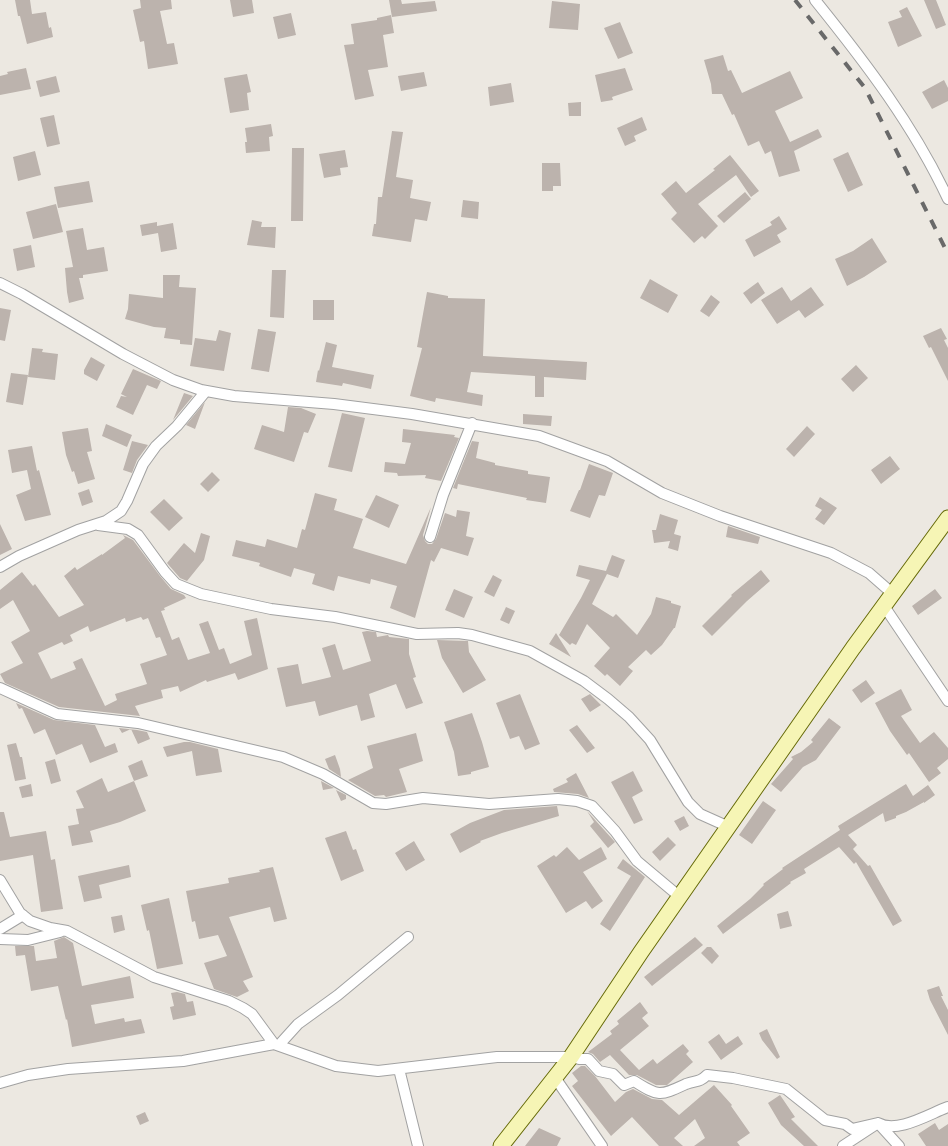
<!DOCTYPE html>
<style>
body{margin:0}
canvas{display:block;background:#ece8e1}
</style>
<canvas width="948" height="1146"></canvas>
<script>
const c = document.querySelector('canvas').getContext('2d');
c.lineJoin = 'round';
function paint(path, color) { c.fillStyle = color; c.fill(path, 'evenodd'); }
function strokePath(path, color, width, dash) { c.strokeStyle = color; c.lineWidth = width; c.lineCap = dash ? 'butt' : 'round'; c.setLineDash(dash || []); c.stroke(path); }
const building = new Path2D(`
 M15,0H30L32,14L46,12L49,28L51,27L53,37L27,44L20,16H18Z
 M140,0H171L172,9L160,11L167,44L174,43L178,64L148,69L144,41L140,42L133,10L141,8Z
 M230,0H252L254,13L233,17Z
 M389,0H401L402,4L435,1L437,11L392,17Z
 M924,0H936L946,25L936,29Z
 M552,1L580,4L578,30L549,28Z
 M907,7L922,36L898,47L888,22L902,17L899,11Z
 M291,13L296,35L278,39L273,17Z
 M391,15L394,33L383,35L388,67L368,70L374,96L355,100L344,45L354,44L351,24L377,20V18Z
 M620,22L633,53L618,59L604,28Z
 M723,55L728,71L731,70L742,93L790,71L803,98L775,111L790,142L818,129L822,137L794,151L800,171L779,177L771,151L765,154L759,141L748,146L734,114L732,115L722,94H712L711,84L704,60Z
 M26,68L31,89L0,95V76L8,74L7,72Z
 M625,68L633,90L612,97L613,100L601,102L595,75Z
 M424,72L427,86L401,91L398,76Z
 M247,74L251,92L247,93L249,110L230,113L224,78Z
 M56,76L60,92L40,97L36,81Z
 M944,80L948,88V101L932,109L922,92Z
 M511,83L514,102L490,106L488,87Z
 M581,102V116H569L568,103Z
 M54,115L60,144L47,147L40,118Z
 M642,117L647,130L634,136L636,141L625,146L617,128Z
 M271,124L273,136L269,137L270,151L246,153L245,142H247L245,128Z
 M392,131L403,132L396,177L413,180L410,198L431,202L427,221L415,219L411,242L372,236L374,224H376L378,197H382Z
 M292,148H304L303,221H291Z
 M345,150L348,167L340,168L341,175L324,178L319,154Z
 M35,151L41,175L18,181L13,157Z
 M848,152L863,185L848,192L833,159Z
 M730,155L759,191L751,197L736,175L698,204L718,226L705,239L702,236L694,243L671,219L677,213L661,194L676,181L686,193L715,170L713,169Z
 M542,163H560L561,186H553V191H542Z
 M89,181L93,202L58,208L54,187Z
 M745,192L751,199L724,223L717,216Z
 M463,200L479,202L478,219L461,217Z
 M56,204L63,232L33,239L26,212Z
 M779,216L787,229L777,235L781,242L754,257L745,240L772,225L770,222Z
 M252,220L262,222L261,227H276L275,248L247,245Z
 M157,222V226L173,223L177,249L161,252L158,233L142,236L140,225Z
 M83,228L87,250L104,247L108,271L83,275V278H79L84,299L69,303L67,292L65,268L73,267L66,231Z
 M872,238L887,262L864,277L847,286L835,259L853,251Z
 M31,245L35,267L17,271L13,249Z
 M272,270H286L284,318L270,317Z
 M163,275H180L179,287L196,288L192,345L180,344V340L164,338L166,328L154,327L125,319L128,309L129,294L163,298Z
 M650,279L678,295L668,313L640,298Z
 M758,282L765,293L751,304L743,293Z
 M782,287L791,301L811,287L824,305L805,318L799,310L777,324L761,300Z
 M427,292L448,296V298L485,299L483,356L587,362L586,380L544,377V397H535V376L471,372L467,392L483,395L482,406L436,398L435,402L410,396L422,348L417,347Z
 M711,295L720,302L709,317L700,311Z
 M313,300H334V320H313Z
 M0,308L11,310L5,341L0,340Z
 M941,328L947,339L944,340L948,348V381L931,347L929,348L923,336Z
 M258,329L276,332L269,372L251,369Z
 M219,330L231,333L224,371L190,366L195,338L216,341Z
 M326,342L337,345L332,367L374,375L371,389L343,383L342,386L316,382L318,370L319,371Z
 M32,348L43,349L42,352L58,354L55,380L28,377Z
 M91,357L105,365L97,381L84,374V370Z
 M856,365L868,378L853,392L841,379Z
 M133,369L161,381L157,389L147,385L133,415L116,407L121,396L127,397L121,394Z
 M11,373L28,375L23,405L6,402Z
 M184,393L193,396L173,420Z
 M205,402L195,429L186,425Z
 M288,407L301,408L316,414L308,433L304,432L294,462L254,449L262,425L284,432Z
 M342,413L365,418L352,472L328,467Z
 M523,414L552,416L551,426L523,424Z
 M106,424L132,435L127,447L102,436Z
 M807,426L815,434L794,457L786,449Z
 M88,428L92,451L87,452L95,479L78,484L74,471L72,472L66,455L62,432Z
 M403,429L455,435L454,437L459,438L441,481L425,478L426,475L398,476L397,473L384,472L385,462L405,464L411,443L402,442Z
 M132,441L148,445L137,460L132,473L123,470Z
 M472,441L479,442L476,458L495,463V465L528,471V474L550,477L546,503L526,500L527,498L458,484L457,489L453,488Z
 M32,446L37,471L39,470L51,515L25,521L16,495L31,489L27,470L12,473L8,450Z
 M890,456L900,469L881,484L871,470Z
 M589,464L613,473L605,496L599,495L590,518L570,511L579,490H580Z
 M212,472L220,480L208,492L200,484Z
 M89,489L93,502L82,506L78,493Z
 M315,493L337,499L334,510L363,519L353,548L406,564L431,507L423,535L425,541L428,544H432L436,539L445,513L456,517L457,510L470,512L466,536L474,538L468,556L441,548L434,562L431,560L415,618L390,608L397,586L371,579L370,584L338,576L334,591L312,584L315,574L294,568L291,577L259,566L260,563L232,556L236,540L265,547L267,539L297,548L302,529L305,530Z
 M376,495L399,505L389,528L365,517Z
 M820,497L837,508L824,525L815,519L822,510L815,506Z
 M164,499L183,518L169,531L150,512Z
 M660,514L678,520L674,534L681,536L678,551L668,548L670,541L654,543L652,530H656Z
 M0,524L12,549L0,555Z
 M728,526L760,537L758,544L726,537Z
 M201,533L210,536L204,560L187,581L180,578L167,563L184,543L195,553Z
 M123,535L133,540L160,576L171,589L184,595L186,598L164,608L165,610L161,611L172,640L179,637L188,660L210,653L199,624L208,621L219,650L224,648L230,664L250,656L252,655L244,621L257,618L268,669L238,680L235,673L207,682L206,680L180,692L178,686L161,690L163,698L135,706L140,716L59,707L5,683L0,674L23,663L11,642L30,631L13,600L0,609V590L22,572L33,586L35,584L59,617L84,605L64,576L75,567L77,570L102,554V555L125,538ZM141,617L143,620L148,618L156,638L160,637L167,655L140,664L147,684L115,694L117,700L105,706L82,658L73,662L76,669L51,679L38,653L62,642L64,645L73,641L70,635L88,626L90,632L125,618L126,622Z
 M612,555L625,560L618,578L607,574L592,604L613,617L616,614L637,635L651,614L656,597L671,601V603L681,606L675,628H674L662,645L651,655L646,650L628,667L633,671L620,686L607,674L605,676L594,666L610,648L587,624L576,645L572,643L570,645L559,635L581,598L590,580L576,576L579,565L606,571Z
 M761,570L770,581L747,601L712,636L702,626L732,596L731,595Z
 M493,575L502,580L494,597L484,592Z
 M454,589L473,597L464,618L445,610Z
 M935,589L942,598L918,615L912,606Z
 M506,607L515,611L509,624L500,620Z
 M367,631L376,632L377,637L388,635L389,637L409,639V654L416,677L413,678L423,703L406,709L396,684L369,694L375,717L361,721L357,705L319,716L315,701L286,707L277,668L298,664L302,684L331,677L322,648L335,644L343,670L371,661L362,632Z
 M556,633L571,657L549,644Z
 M437,640L468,641L469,652L486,680L463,693L442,658Z
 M866,680L875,693L861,703L852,690Z
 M901,689L912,710L901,716L920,743L934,732L948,748V759L937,768L941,773L929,782L909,753L907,755L890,731L875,703Z
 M520,694L540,744L525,750L519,736L510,739L496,703Z
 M590,694L601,705L590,712L581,699Z
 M16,703L54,720L95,725L105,747L115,743L118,752L90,763L82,744L56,755L45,729L34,734L22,708L19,709Z
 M472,713L482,742L489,767L471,772V774L458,776L454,752L444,722Z
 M829,718L841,727L816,760L803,767L781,792L771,784L793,759L791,757L801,752L813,742L811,740Z
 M577,725L595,748L587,753L569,730Z
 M119,728L137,730L147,732L150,739L138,744L131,729L122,733Z
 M416,733L423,761L399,769L407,792L386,797L384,795L375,796L348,780L373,768L367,746Z
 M184,742H190L218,749L222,772L196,776L192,751L167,757L163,747Z
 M16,743L20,757H22L26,779L15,781L7,745Z
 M335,755L340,769L341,777L329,769L325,759Z
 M55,759L61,781L51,784L45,762Z
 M142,760L148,776L134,781L146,811L120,822L90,831L93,842L72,846L68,826L79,824L76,809L84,808L76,791L102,778L108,792L134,781L128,766Z
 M633,771L643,791L632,797L643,820L634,824L611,782Z
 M576,773L589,798L578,794L554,792L553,789L568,782L566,779Z
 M321,781L334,788L323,790Z
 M31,784L33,796L22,798L19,787Z
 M906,784L913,796L928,785L935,795L924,803V802L906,812L896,816V818L885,822L883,813L848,835L857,845L853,849L868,866L870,865L902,921L893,926L856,862L854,864L839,847L804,869L806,873L790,882L791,883L723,934L717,926L750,899L764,885L763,884L783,869L782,868L840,830L838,826Z
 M336,790L346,795V799L341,801Z
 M763,801L776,810L752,844L739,835Z
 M557,806L559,816L502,833L480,841L481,842L460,853L450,834L470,823L504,810Z
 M587,811L615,842L608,848L590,826L594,822Z
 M0,812H4L10,837L46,831L51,860L55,859L63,909L41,912L33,855L0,861Z
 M684,816L689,826L680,831L674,821Z
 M346,831L353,850L356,849L364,871L341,881L325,838Z
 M668,837L676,845L660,861L652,852Z
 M414,841L425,860L406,871L395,853Z
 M567,847L579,860L601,847L607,859L583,872L603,901L592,909L586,901L566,913L537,866L554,855L556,857Z
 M623,859L645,877L610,931L600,924L631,876L617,868Z
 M129,865L131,877L99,885L102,898L84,902L78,876Z
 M273,867L287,919L274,922L270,907L229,917L253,977L243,981L249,991L237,997L214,989L204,963L227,956L218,935L199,939L195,921L192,922L186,891L229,883L228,878L260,872L259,870Z
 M169,898L183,964L157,969L149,930L147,931L141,905Z
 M788,911L792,926L780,929L777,914Z
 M122,915L125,930L114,933L111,917Z
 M64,937L73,943L82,986L130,976L134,998L91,1005L95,1024L124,1018L125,1022L141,1019L145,1033L72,1047L67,1019L66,1020L58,986L31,991L25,955L16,956L15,946H34L36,961L57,958L54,941Z
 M695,937L703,945L652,986L644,977Z
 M707,947H711L719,956L712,964L701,953Z
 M939,986L943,996H941L948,1010V1035L930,1000L927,990Z
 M177,992L185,994L187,1002L193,1001L196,1015L173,1020L170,1007L174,1006L171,993Z
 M640,1002L648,1013L642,1018L649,1026L620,1050L639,1070L653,1059L657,1064L683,1044L689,1051L686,1054L693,1062L667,1085H656L637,1075H629L610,1055L600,1062L593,1054L588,1052L612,1034L610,1031L619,1024L617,1021Z
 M767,1029L780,1057L777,1059L762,1040L759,1033Z
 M719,1034L726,1044L738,1036L743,1044L721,1060L708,1042Z
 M581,1066H585L595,1076L615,1102L626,1092L633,1089L652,1099L662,1100L679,1115L714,1085L732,1105L731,1106L750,1133L737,1142L740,1146H694L705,1138L695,1119L674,1138L683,1146H659L632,1117L611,1136L572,1086L578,1081L572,1073Z
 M780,1095L795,1117L791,1119L818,1146H804L781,1125L768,1103Z
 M145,1112L149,1121L140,1125L136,1116Z
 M935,1123L939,1130L948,1124V1146H926L918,1134Z
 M539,1128L561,1138L557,1146H525Z`);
const street = new Path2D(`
 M815,0C865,62 914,126 948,199
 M0,283L22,294L123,354L173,380L201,390L234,396L334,404L412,414L539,436L607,461L662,493L720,516L831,553L869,573L893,594
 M98,525L128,529L138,535L165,572L176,584L201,594L271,609L335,617L417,634L458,633L472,635L530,651L584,681L608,699L629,717L650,740L688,802L700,814L729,827
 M430,537L443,495L472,423
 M0,567L19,556L78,530L106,521L121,511L127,501L143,464L156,446L177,426L206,391
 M884,606L948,701
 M0,688L57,714L138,723L283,757L323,774L373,803L386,804L423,798L489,804L558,799L577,801L592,806L615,831L637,861L680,897
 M0,880L20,913L30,921L50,928L67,931L154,977L229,1001L243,1008L252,1014L274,1044
 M0,929L23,915
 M0,939L28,940L60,932
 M279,1045L298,1024L338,995L408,937
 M399,1069L418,1146
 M556,1079L602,1146
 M0,1083L28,1075L68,1069L183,1061L274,1044L336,1066L378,1071L497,1057H571L579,1059H588L599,1071L613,1074L624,1085L634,1081C659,1097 660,1096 686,1084C696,1080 699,1083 707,1075L733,1078L786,1089L825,1120L845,1124L852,1129L878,1123L899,1146
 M843,1146L878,1123C897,1134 929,1114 948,1107`);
const secondary = new Path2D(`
 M501,1146L571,1057L641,952L853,648L948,518`);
const rail = new Path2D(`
 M795,0L865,88L948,254`);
paint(building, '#bcb3ad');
strokePath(street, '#a2a2a2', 12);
strokePath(secondary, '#676b09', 17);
strokePath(street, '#fff', 10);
strokePath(secondary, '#f6f5b5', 15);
strokePath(rail, '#696969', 4, [10, 10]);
</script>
